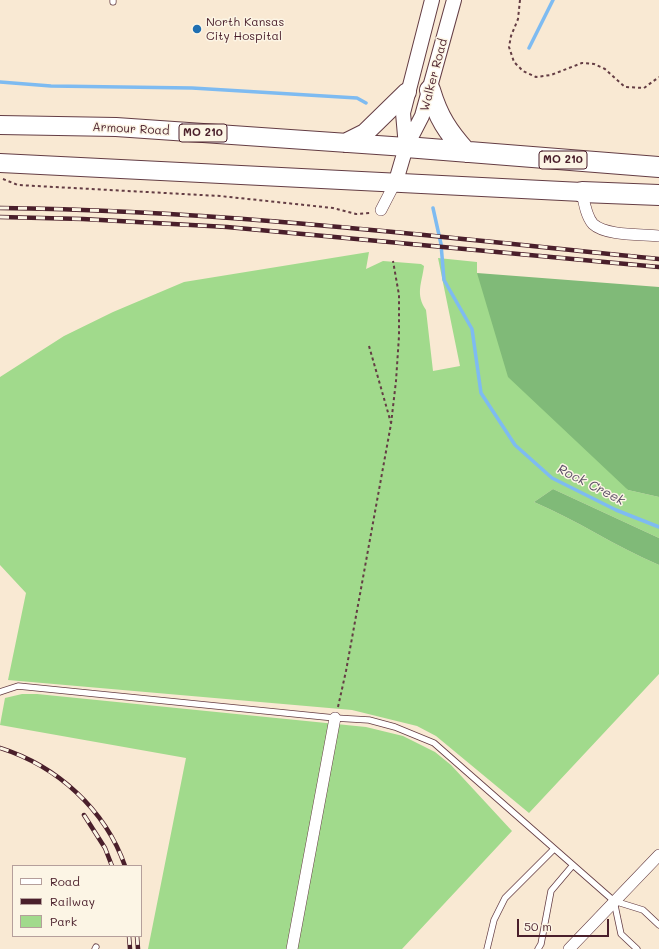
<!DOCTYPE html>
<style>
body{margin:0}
#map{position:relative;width:659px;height:949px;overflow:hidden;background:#f9e9d3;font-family:Mali,sans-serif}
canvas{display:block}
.legend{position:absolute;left:12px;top:865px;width:130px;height:72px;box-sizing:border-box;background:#fcf5e5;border:1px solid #b59f9b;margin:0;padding:5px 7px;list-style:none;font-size:12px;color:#4a1f2b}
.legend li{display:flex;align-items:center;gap:8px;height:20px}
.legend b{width:20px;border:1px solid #b59f9b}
.scale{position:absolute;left:517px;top:919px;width:92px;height:18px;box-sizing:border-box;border:2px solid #4a1f2b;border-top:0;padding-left:5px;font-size:12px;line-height:14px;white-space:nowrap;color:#4a1f2b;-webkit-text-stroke:3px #fcf5e5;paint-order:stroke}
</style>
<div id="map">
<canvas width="659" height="949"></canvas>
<ul class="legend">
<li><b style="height:5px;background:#fff"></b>Road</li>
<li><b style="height:5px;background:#4a1f2b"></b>Railway</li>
<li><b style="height:11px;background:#a1da8c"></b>Park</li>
</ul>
<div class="scale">50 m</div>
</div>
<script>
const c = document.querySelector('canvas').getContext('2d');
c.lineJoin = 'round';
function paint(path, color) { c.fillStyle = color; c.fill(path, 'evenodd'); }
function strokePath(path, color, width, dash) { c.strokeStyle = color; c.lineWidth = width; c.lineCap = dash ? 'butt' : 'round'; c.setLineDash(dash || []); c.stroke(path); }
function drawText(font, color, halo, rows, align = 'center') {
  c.font = font + ' Mali,sans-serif'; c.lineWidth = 3; c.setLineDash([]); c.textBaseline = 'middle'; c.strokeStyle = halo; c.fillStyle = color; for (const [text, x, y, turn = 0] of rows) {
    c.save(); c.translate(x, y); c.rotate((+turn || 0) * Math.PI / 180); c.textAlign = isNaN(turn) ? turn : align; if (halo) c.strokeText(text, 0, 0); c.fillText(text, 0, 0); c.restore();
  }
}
const green = new Path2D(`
 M369,252L366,269L383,261L421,264L424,266C422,283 415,294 426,310L433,371L460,366L438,258L477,262V273L628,490L659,497V538L553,489L534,502C577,520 616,547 659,565V674L529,813L436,736L417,726L352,710L8,680L26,593L0,565V377L64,336L113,312L184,282Z
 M22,694H37L366,727L403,736L435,752L451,765L512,831L402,949H148L186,758L0,725L5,698Z`);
const forest = new Path2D(`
 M477,273L659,287V497L628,490L508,377Z
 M553,489L659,538V565C616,547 577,520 534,502Z`);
const stream = new Path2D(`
 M529,48L553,0
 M0,82L51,86L192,88L357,98L366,103
 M433,208L441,244L444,280L472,329L481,393L515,445L552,478L616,510L659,527`);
const path = new Path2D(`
 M520,0L518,19L511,36L509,47L514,62L523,71L536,77L551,75L582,63L594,64L605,69L625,87L644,88L659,77
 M3,179L18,185L220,196L333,208L356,214L370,213
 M369,346L391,423
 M338,707L346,671L391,424L396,381L399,336V295L393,261`);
const service = new Path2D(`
 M113,2V0
 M0,692L18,686L335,718L369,720L395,727L434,743L614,901L643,910L659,925
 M614,901L621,934L637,949
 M95,949L96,947
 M487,949L494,920L505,898L554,849
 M538,949L541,944L551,891L573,865`);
const minor = new Path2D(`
 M582,192C584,202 586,216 593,224C606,236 641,234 659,236
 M381,210L396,181
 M292,949L335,718
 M569,949L659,855`);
const tertiary = new Path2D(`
 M406,147L403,113L432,0
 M396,181L406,147L422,116L454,0`);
const trunk = new Path2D(`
 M0,125L116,127L406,147
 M345,143L365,133L407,92
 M0,163L582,192`);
const motorway = new Path2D(`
 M430,90C438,117 448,132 466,152
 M406,147L659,167
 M582,192L659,195`);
const rail = new Path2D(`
 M0,208C220,210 440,237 659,259
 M0,217L83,219L227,227L659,267
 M0,748C57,766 105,809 125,866
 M84,815L105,848L112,866
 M129,936L130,949
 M137,936L138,949`);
const markers = [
 [197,29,5,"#1f6fb2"]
];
const shields = [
 [203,133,48],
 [563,160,48]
];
const shieldNames = [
 ["MO 210",203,133],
 ["MO 210",563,160]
];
const poiNames = [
 ["North Kansas",206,22],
 ["City Hospital",206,36]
];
const streetNames = [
 ["Walker Road",434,75,-75],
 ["Armour Road",131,129,3]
];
const waterNames = [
 ["Rock Creek",591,485,27]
];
paint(green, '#a1da8c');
paint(forest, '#80ba78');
strokePath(stream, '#7ebbf1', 3.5);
strokePath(service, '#643d44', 7);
strokePath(minor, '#643d44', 12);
strokePath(tertiary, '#643d44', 16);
strokePath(trunk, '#643d44', 20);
strokePath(motorway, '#643d44', 22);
strokePath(path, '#643d44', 2, [3, 3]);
strokePath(service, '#fff', 5.5);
strokePath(minor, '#fff', 11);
strokePath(tertiary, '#fff', 14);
strokePath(trunk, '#fff', 18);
strokePath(motorway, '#fff', 20);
strokePath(rail, '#4a1f2b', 4.5);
strokePath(rail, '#fcf5e5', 3, [9]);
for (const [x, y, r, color] of markers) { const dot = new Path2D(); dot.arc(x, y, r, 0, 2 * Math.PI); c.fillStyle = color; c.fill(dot); strokePath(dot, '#fcf5e5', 1.5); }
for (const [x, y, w] of shields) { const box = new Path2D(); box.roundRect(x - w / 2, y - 9, w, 18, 3); c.fillStyle = '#fcf5e5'; c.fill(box); strokePath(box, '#4a1f2b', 1); }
drawText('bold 11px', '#4a1f2b', null, shieldNames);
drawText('12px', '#4a1f2b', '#fcf5e5', poiNames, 'left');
drawText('12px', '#4a1f2b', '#fcf5e5', streetNames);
drawText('italic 13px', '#5a4e66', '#fcf5e5', waterNames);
</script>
